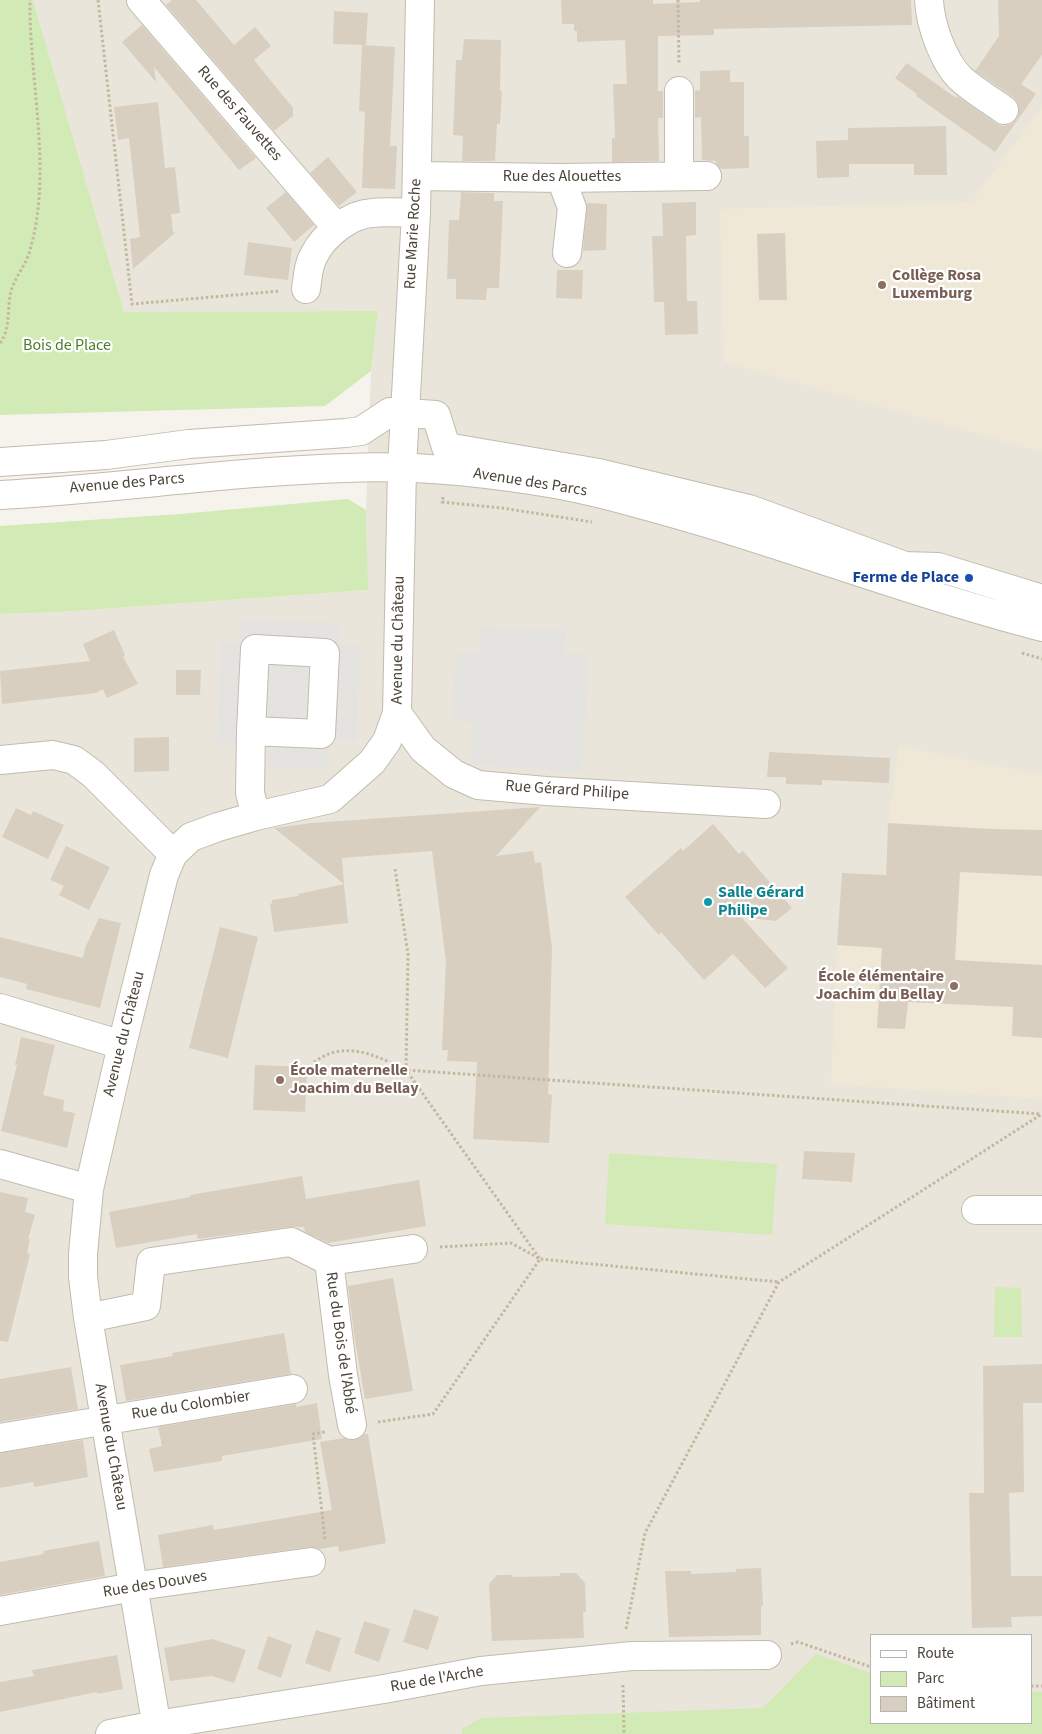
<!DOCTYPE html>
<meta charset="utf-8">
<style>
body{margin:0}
#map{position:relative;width:1042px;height:1734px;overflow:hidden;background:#f6f3ec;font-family:"Source Sans 3",sans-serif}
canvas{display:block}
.legend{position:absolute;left:870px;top:1634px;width:162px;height:90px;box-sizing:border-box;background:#fff;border:1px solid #b7b4b0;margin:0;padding:6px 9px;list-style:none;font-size:15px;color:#4b4439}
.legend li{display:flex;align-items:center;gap:10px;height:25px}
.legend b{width:25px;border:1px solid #b7b4b0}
</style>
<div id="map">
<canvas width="1042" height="1734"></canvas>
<ul class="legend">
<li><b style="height:6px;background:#fff"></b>Route</li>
<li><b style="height:14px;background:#d2eab5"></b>Parc</li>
<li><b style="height:14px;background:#d8cfc1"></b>Bâtiment</li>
</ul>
</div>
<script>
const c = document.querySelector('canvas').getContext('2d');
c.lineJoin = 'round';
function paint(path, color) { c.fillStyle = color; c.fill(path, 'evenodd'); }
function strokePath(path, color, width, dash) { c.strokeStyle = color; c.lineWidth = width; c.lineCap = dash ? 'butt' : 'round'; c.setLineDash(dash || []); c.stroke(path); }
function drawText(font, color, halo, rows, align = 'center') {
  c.font = font + ' "Source Sans 3",sans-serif'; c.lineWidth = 4.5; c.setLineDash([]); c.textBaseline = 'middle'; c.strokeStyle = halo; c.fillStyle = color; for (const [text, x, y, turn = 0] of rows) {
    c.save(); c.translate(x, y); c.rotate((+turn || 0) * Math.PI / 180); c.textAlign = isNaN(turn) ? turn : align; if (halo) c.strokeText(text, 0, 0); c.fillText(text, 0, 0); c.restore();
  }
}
const residential = new Path2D(`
 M33,0H1042V1734H0V614L60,612L367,590L366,510L371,371L378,311L124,312ZM871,1635H1031V1723H871Z`);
const education = new Path2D(`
 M1042,107V452L724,362L720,209L971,202Z
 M899,746L1042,775V1099L831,1084L837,945L842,873L884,875L886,866L888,824Z`);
const green = new Path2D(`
 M0,0H33L124,312L378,311L371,371L325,406L0,415Z
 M348,499L366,510L368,590L60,612L0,614V526L180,514Z
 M609,1153L777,1164L772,1235L605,1224Z
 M995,1287L1021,1288L1022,1337H994Z
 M816,1654L871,1673V1723H1031V1692H1042V1734H462V1729L481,1718L763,1708Z`);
const parking = new Path2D(`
 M241,620L341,623L340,645L360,646L357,741L337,740L329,748L327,768L268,767V747L217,744L220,641L240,643Z
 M481,626L566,631L565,652L589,654L582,772L471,765L473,722L452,721L456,651L480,653Z`);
const building = new Path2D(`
 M172,0H196L234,45L255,27L271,46L254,60L293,108V116L274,131L166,5Z
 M561,0H653V4L700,2V0H911L912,25L714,29V35L658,36V91H663V118H658L659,161L612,162V138H615L613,84H627L625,40L577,42V31H574V24H562Z
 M998,0H1042V55L1021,84L1036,94L995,152L916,96L917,94L895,78L907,63L956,98L957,96L995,123L1003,126L1011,124L1017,119L1019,112L1018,103L1013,97L975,71L999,36Z
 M334,11L368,13L366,45L333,44Z
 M142,25L256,158L239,170L154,67L156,82L122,42Z
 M464,39L501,40L500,91H502L500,124H497L495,161H462L463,136L453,135L456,60H462Z
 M362,45L395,47L390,146H397L395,189L362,188L365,112L359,111Z
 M730,70V82H744V136H749V168L721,169L716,164V161L702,160L701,117L695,118V91L700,90V71Z
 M158,102L165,168L175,167L180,213L171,214L173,233L176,232L133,269L130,239L140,237L129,138L118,140L114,107Z
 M946,126L947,175H914V164H849V177L817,178L816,141L848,140V128Z
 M328,157L357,192L339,206L310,173Z
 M286,192L314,225L294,242L266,208Z
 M461,192L494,193V201H503L499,288H487L486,300L456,299V279H447L449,220H459Z
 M696,202V235L686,236L687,301H697L698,334L665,335L664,302H654L652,236H663L662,203Z
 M587,203L607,204L606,250L583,251Z
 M785,233L787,300H759L757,234Z
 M248,242L292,248L288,280L244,275Z
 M557,270H583L582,299L556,298Z
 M114,630L125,655L123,657L138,684L107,698L103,689L96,693L2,704L0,671L90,661L83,644Z
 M176,670H201L200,695H176Z
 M169,737V771L134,772V738Z
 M769,752L890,758L889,783L822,780V785L786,784V777H767Z
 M540,807L496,856L533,851L535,863L541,862L552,948L548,1094L552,1095L549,1143L473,1139L477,1062L447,1061L448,1050H442L446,961L432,851L342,858L344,884L274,828L312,823Z
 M16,808L31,815L33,811L64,825L48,859L2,837Z
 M888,823L992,829L1042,830V876L960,872L955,960L1042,965V1038L1012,1036L1013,1007L908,1002L905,1029L877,1028L882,948L837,945L842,873L886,875Z
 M713,824L739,854L743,851L792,908L776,921L741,917L788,968L765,988L733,954L704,980L661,932L659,935L625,897L681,848L683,851Z
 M66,846L110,867L89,910L59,895L64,886L50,880Z
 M344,884L348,923L274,932L270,904L272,903V900L298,896V894Z
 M99,918L121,923L100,1008L26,989L27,984L0,977V937L83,958L85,948Z
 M220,927L258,937L228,1058L189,1048Z
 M21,1037L55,1045L43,1095L64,1100L63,1111L75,1113L67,1148L1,1131L17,1065H15Z
 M255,1065L307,1067L305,1112L253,1110Z
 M804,1151L855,1153L852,1182L802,1179Z
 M302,1176L306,1199L419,1180L426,1226L328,1243L305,1232L304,1227H289L198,1239L197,1234L116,1248L109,1212L190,1197V1195Z
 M0,1192L28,1198L25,1212L35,1215L28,1239H30L27,1253L30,1254L8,1342L0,1341Z
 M393,1278L413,1391L365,1399L355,1341L348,1286Z
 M284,1333L291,1374L126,1401L120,1365L173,1356L172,1353Z
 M1042,1364V1403H1023L1024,1492L1009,1493L1011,1576H1042V1616L1011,1617L1012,1627L972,1628L969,1493H984L983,1366Z
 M71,1367L78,1409L0,1422V1379Z
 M317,1403L322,1439L222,1456V1461L154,1472L149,1449L162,1446L158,1427L296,1404V1407Z
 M364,1434H368L386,1543L339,1552L338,1546L319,1549L309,1547L163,1567L158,1535L213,1525L214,1530L332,1510L320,1442L344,1438L354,1440Z
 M83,1440L88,1477L34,1487L33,1482L0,1488V1453Z
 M99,1541L105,1576L0,1595V1562L44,1554L43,1551Z
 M761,1568L763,1606H761V1635L669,1637L665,1571H691V1574L736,1572V1569Z
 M560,1573H576L585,1583L586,1612H583L584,1638L492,1641L489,1584L497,1575H512L513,1577L560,1576Z
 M414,1609L439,1617L428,1650L403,1642Z
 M364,1621L390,1629L379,1662L354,1653Z
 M316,1630L341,1638L330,1672L305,1663Z
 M268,1636L292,1645L281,1678L257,1669Z
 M212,1639L246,1650L234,1683L212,1676L170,1681L164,1648Z
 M117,1655L123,1689L97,1694V1692L0,1712V1682L34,1676L32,1670Z`);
const path = new Path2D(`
 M98,0L132,304L280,291
 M678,0L679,65
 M0,343C12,327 6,305 12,288C17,274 27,263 30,250C53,172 29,81 30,0
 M443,497L442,502L502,508L592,522
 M1022,653L1042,659
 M314,1062C319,1059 325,1055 331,1053C359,1045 382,1059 406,1070L1041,1114
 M440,1247L511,1243L540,1259L779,1282
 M378,1422L433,1414L540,1259L406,1070L408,954L395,869
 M325,1539L313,1434L325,1432
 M626,1629L645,1533L779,1282L1042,1114
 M791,1644L798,1642L871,1667
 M623,1685L624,1734
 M1031,1686H1042`);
const minor = new Path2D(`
 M141,0L337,228
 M929,0C930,24 943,61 960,78C973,90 990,100 1004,110
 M679,91V175
 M417,176L561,178L707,176
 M561,178L572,208L567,253
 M306,289C308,277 308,265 314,255C324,235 350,214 372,213C387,211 401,213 416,213
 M0,462L106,455L189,444L346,433L361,431L390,412L436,415L446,447L599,473L749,509L905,566L938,567L1042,599
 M0,495C116,489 231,471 347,468C412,465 490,473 555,484C604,493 652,507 700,521C814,555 926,597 1042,627
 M397,713L423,749L454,774L478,785L546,791L766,804
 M251,731L321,734L325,653L255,649L251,731L250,793L256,816
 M0,760L53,755L74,760L93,774L173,854
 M0,1008L122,1045
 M0,1164L89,1189
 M976,1210H1042
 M329,1261L343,1375L352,1425
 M88,1318L146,1306L151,1262L291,1242L329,1261L413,1249
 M0,1438L293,1389
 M0,1611L145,1585L311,1562
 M110,1734L156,1725L384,1689L481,1671L632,1656L767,1655
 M158,1734L88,1318L83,1277V1254L89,1189L122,1045L164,875L173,854L191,837L218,827L256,816L330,799L372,762L387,741L397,713L402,468L416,213L420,0`);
const markers = [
 [882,285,5,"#8d6e63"],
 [969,578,5,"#1a4fb4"],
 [708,902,5,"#0f9aa8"],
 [954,986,5,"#8d6e63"],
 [280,1080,5,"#8d6e63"]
];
const streetNames = [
 ["Rue des Fauvettes",239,114,49],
 ["Rue des Alouettes",562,177],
 ["Rue Marie Roche",414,234,-87],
 ["Avenue des Parcs",530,483,9],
 ["Avenue des Parcs",127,484,-5],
 ["Avenue du Château",399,640,-89],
 ["Rue Gérard Philipe",567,791,4],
 ["Avenue du Château",125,1034,-76],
 ["Rue du Bois de l'Abbé",340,1343,82],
 ["Rue du Colombier",191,1406,-9],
 ["Avenue du Château",110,1447,80],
 ["Rue des Douves",155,1585,-9],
 ["Rue de l'Arche",437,1680,-10]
];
const educationNames = [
 ["Collège Rosa",892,276],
 ["Luxemburg",892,294],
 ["École élémentaire",944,977,"right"],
 ["Joachim du Bellay",944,995,"right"],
 ["École maternelle",290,1071],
 ["Joachim du Bellay",290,1089]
];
const parkNames = [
 ["Bois de Place",67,346]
];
const transitNames = [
 ["Ferme de Place",959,578]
];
const cultureNames = [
 ["Salle Gérard",718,893],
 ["Philipe",718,911]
];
paint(residential, '#eae5da');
paint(education, '#efe8d6');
paint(green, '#d2eab5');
paint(parking, '#e5e3e0');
paint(building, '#d8cfc1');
strokePath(minor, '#c2bbae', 30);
strokePath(path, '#c4b79f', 3, [2.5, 2.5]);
strokePath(minor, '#fff', 28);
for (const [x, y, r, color] of markers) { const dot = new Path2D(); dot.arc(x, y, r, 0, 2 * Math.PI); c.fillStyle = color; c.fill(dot); strokePath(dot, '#fff', 2); }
drawText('16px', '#4b4439', '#fff', streetNames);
drawText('bold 16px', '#785e54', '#fff', educationNames, 'left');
drawText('16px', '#4a7f2a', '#fff', parkNames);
drawText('bold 16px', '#164399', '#fff', transitNames, 'right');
drawText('bold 16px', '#0d838f', '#fff', cultureNames, 'left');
</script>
